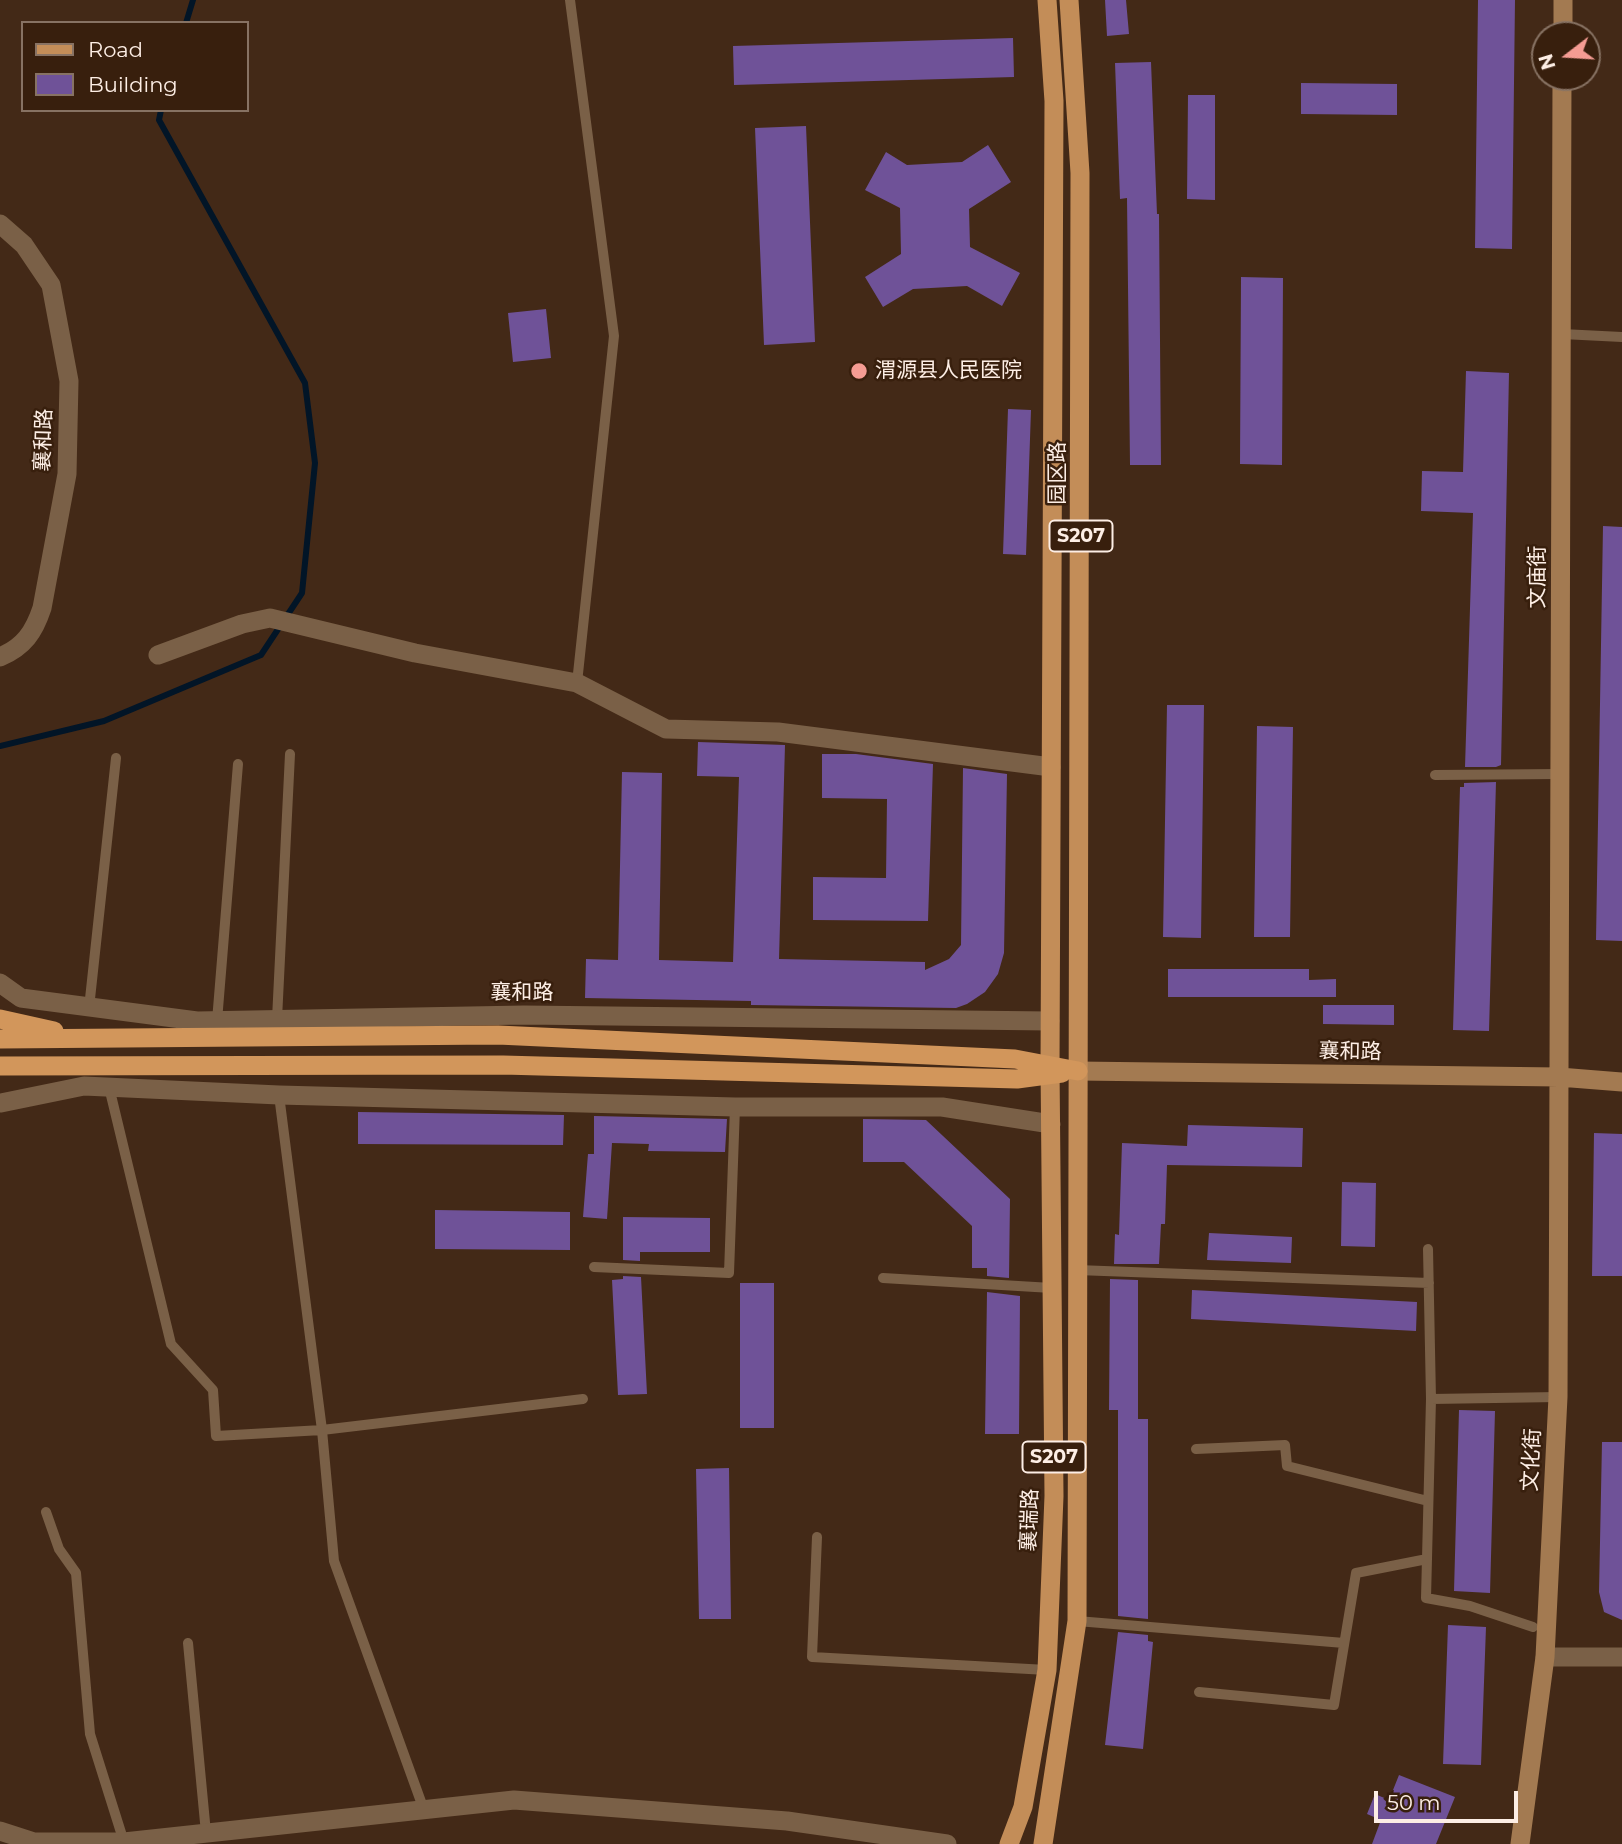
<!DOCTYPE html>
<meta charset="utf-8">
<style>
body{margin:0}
#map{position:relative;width:1622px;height:1844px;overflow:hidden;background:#432917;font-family:Montserrat,sans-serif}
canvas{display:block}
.legend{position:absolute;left:21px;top:21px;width:228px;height:91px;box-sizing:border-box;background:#381f0d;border:2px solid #877263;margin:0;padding:9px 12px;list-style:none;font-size:21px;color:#fdeee5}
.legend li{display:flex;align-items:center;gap:14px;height:35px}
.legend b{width:35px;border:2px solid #877263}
.north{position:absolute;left:1531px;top:21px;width:70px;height:70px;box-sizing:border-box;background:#381f0d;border:2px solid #877263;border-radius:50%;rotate:253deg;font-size:19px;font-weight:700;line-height:28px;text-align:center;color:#fdeee5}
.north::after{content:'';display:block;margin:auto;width:24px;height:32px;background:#f59c93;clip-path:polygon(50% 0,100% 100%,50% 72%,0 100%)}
.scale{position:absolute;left:1374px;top:1791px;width:144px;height:32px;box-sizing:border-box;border:4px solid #fdeee5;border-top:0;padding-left:9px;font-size:21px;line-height:24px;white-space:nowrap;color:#fdeee5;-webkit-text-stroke:5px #381f0d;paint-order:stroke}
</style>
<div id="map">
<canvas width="1622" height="1844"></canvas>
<ul class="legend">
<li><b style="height:9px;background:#c38d58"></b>Road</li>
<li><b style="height:19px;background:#6f5298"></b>Building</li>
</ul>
<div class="north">N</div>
<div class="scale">50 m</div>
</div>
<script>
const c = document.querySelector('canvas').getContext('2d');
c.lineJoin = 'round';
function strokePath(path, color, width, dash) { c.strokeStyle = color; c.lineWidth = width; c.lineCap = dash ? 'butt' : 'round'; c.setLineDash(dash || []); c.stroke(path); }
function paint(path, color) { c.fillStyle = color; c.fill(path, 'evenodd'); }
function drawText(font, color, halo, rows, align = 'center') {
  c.font = font + ' Montserrat,"Noto Sans SC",sans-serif'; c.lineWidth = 5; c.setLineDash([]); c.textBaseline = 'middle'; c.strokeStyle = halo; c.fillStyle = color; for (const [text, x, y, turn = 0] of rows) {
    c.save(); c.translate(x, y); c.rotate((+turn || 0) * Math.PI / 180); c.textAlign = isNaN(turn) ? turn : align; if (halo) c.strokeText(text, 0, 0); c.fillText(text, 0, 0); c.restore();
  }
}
const stream = new Path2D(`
 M186,23L193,0
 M0,746L104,721L261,655L302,593L315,463L305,383L159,120L161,110`);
const building = new Path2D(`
 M1105,0H1126L1129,34L1107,36Z
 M1478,0H1515L1512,249L1475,248Z
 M1013,38L1014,77L734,85L733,46Z
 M1151,62L1157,214H1159L1161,465H1130L1127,198L1120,199L1115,63Z
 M1301,83L1397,84V115L1301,114Z
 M1188,95H1215V200L1187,199Z
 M806,126L815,342L764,345L755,128Z
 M988,145L1011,182L969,209L970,247L1020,273L1002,306L967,286L913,289L883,307L865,277L901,254L900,208L865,190L886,152L907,165L962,162Z
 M1241,277L1283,278L1282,465L1240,464Z
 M546,309L551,358L513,362L508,313Z
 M1466,371L1509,373L1501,765L1496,767H1465L1473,513L1421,511L1422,471L1463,472Z
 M1008,409L1031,410L1026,555L1003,554Z
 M1603,526L1622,527V941L1596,940Z
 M1167,705H1204L1201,938L1163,937Z
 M1257,726L1293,727L1290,937H1254Z
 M698,742L785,745L779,959L925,962V970L949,959L961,945L963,768L1007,774L1004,953L998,974L985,992L967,1004L956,1008L751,1005V1001L585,998L586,959L618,960L622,772L662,773L659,960L733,962L739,777L697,776Z
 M822,754H856L933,764L928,921L813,920V877L886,878L887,799L822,798Z
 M1496,782L1489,1031L1453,1030L1460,787H1464V783Z
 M1168,969H1309V980L1336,979V997H1168Z
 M1323,1005H1394V1025L1323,1024Z
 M358,1112L564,1115L563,1145L358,1144Z
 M594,1116L727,1119L725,1152L648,1151L649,1144L612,1143L607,1219L583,1217L588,1154H594Z
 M863,1119L926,1120L1010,1199L1009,1278L987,1276V1268H972V1226L904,1162H863Z
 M1188,1125L1303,1128L1302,1167L1167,1165L1165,1224H1161L1159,1264H1114L1115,1234L1119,1235L1122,1143L1187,1146Z
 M1594,1133L1622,1134V1276H1592Z
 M1342,1182L1376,1183L1375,1247L1341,1246Z
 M435,1210L570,1212V1250L435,1249Z
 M623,1217L710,1218V1252H640V1261L623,1260Z
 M1209,1233L1292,1237L1291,1263L1207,1260Z
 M623,1276L641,1277L647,1394L618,1395L612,1280L623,1279Z
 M1110,1279L1138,1280V1419H1148V1619L1118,1616V1410H1109Z
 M740,1283H774V1428H740Z
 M1192,1290L1417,1302L1416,1331L1191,1319Z
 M987,1292L1020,1296L1019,1434H985Z
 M1459,1410L1495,1411L1490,1593L1454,1591Z
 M1602,1442H1622V1620L1604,1612L1599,1592Z
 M729,1468L731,1619H699L696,1469Z
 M1448,1625L1486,1627L1481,1765L1443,1764Z
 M1118,1632L1148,1635V1641L1153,1642L1143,1749L1105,1745Z
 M1399,1775L1455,1797L1436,1844H1372L1381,1820L1367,1814L1375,1794L1389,1800Z`);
const service = new Path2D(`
 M570,0L614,336L577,683
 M1562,334L1622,337
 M1435,775L1560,774
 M89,1008L116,758
 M277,1019L290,754
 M217,1021L238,764
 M109,1087L171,1344L213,1390L216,1436L322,1430L583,1399
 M279,1095L322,1430L334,1561L424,1810
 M1428,1249L1431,1399L1558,1397
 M594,1267L729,1273L735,1107
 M1077,1270L1429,1283
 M883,1278L1052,1288
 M1431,1399L1426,1598L1470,1606L1533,1627
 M1196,1449L1285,1445L1287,1466L1428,1501
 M46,1512L59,1549L76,1573L90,1734L124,1842
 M817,1537L812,1657L1047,1670
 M1077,1621L1344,1643
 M188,1643L206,1833
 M1199,1692L1334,1705L1356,1573L1427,1559`);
const minor = new Path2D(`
 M0,224L24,245L51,285L69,381L67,474L42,608C34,632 24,647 0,657
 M158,655L242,624L270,618L415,653L577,683L666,729L778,732L1051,767
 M0,983L21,998L197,1021L524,1015L1050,1021
 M1,1103L84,1086L279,1095L735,1107H942L1051,1124
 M0,1831L34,1842H124L514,1800L787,1821L947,1844`);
const tertiary = new Path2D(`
 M1545,1657H1622`);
const secondary = new Path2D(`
 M1563,35V0
 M1078,1071L1559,1077L1622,1082
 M1520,1844L1545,1657L1558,1397L1562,77`);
const primary = new Path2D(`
 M1009,1844L1023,1807L1047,1670L1054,1496L1050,1066L1054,101L1047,0
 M1043,1844L1077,1621L1080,173L1069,0`);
const trunk = new Path2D(`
 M0,1019L54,1031
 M0,1039L498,1035L1015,1059L1078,1071
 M0,1066L503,1065L1017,1079L1062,1073`);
const markers = [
 [859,371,9,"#f59c93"]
];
const shields = [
 [1081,536,63],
 [1054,1457,63]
];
const shieldNames = [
 ["S207",1081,536],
 ["S207",1054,1457]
];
const poiNames = [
 ["渭源县人民医院",875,371]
];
const streetNames = [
 ["襄和路",44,440,-88],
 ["园区路",1058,473,-90],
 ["文庙街",1538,577,-90],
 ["襄和路",522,993],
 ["襄和路",1350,1052,1],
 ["文化街",1532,1460,-87],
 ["襄瑞路",1030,1520,-88]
];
strokePath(stream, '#021527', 6);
paint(building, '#6f5298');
strokePath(service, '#7a6047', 10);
strokePath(minor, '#7a6047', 19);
strokePath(tertiary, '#7a6047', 19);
strokePath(secondary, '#a37a51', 19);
strokePath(primary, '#c38d58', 19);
strokePath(trunk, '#d2965b', 19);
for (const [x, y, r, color] of markers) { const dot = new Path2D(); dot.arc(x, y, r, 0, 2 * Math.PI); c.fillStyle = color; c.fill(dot); strokePath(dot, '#381f0d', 2.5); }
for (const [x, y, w] of shields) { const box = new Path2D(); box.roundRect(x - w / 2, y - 15.5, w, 31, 5); c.fillStyle = '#381f0d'; c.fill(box); strokePath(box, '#fdeee5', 2); }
drawText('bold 19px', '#fdeee5', null, shieldNames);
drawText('21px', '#fdeee5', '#381f0d', poiNames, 'left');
drawText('21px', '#fdeee5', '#381f0d', streetNames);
</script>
